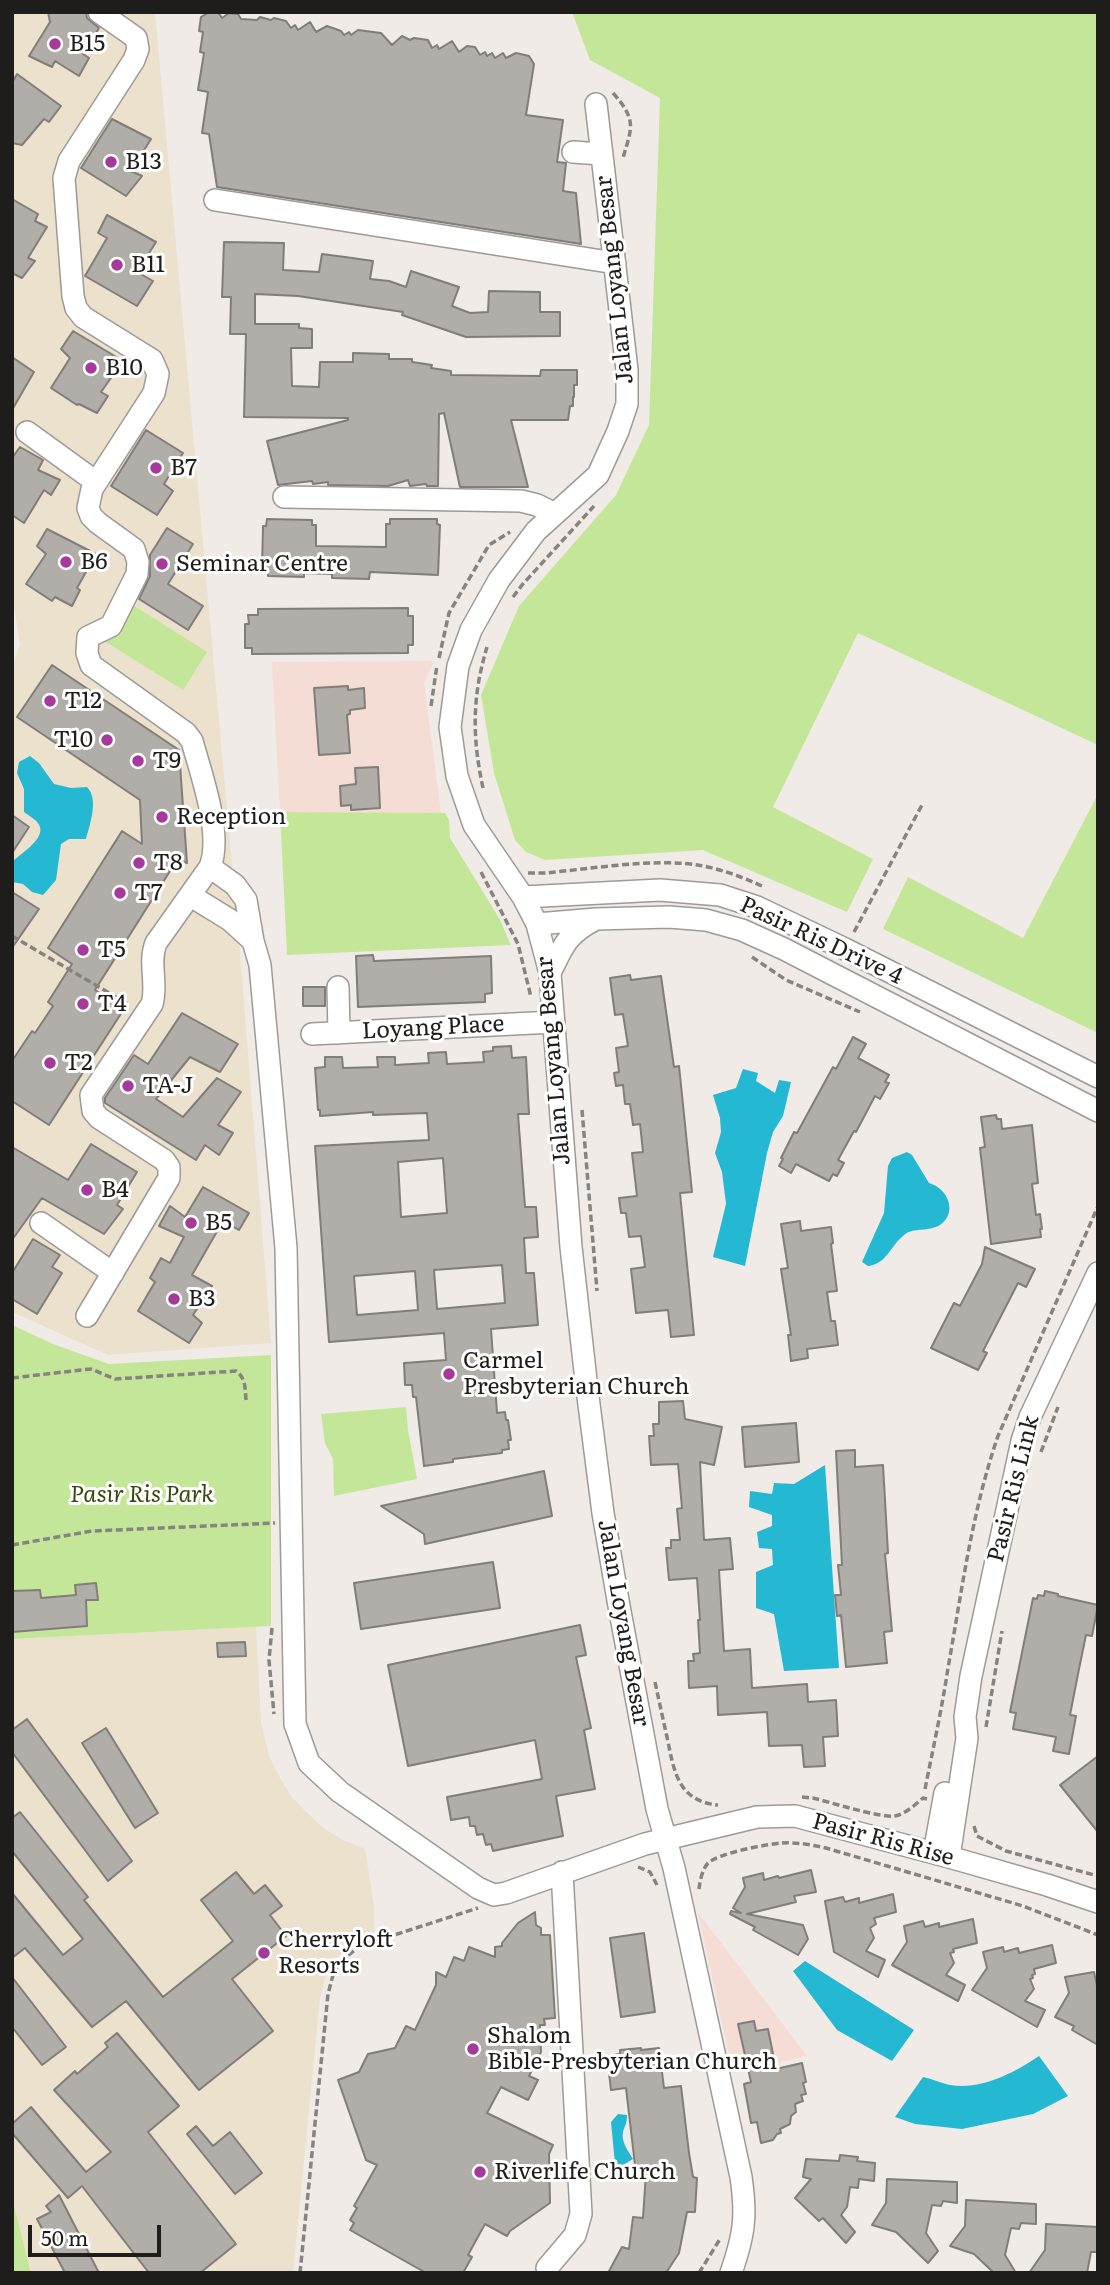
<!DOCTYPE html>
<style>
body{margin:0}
#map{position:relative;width:1110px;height:2285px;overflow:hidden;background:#f0ebe7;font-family:Literata,serif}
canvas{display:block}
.frame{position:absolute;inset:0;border:14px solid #1e1d1b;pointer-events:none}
.scale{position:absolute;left:28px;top:2225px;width:133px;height:32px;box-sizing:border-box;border:4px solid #1e1d1b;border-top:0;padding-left:9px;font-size:21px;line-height:24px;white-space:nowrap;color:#1e1d1b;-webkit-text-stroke:5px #fff;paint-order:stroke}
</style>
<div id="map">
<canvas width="1110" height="2285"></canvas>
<div class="frame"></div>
<div class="scale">50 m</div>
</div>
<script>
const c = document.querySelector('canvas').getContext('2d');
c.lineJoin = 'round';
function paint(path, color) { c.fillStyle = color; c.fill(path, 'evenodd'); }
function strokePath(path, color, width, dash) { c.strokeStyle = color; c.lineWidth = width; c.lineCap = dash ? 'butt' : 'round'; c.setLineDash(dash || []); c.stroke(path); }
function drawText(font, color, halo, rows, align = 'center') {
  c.font = font + ' Literata,serif'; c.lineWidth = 6; c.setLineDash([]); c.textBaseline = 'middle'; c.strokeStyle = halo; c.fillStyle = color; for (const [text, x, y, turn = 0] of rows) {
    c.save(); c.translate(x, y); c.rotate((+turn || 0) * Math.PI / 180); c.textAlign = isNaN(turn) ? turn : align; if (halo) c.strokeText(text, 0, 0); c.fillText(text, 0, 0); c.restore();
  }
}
const commercial = new Path2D(`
 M12,12H155L240,953L271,1343L108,1355L12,1312V667L20,645L12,593Z
 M256,1627L261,1722L269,1756L280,1778L291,1796L306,1812L325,1829L341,1839L365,1849L374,1906V1934L358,1940L343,1951L332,1965L325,1979L320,1997L293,2273H31L12,2197V1639Z`);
const education = new Path2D(`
 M434,661L424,683L441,813L280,812L272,662Z
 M698,1913L706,1923L807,2056L733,2073Z`);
const green = new Path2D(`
 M572,12H1098V745L858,633L773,807L873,859L847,912L703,850L545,860L526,852L515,840L494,773L481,695L519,606L616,495L649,425L660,98L590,60Z
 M125,600L207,652L183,690L101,639Z
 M1098,794V1033L883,929L908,877L1023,938Z
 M280,812L445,813L449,820L450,838L499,918L511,945L287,955Z
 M12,1325L53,1344L109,1364L271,1355V1626L12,1639Z
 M406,1407L408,1430L417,1479L334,1496L333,1459L325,1443L321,1414Z
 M12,2197L31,2273H12Z`);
const water = new Path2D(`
 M30,756L39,763L54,784L71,788L87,787C99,799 90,824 86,839H69L61,844L56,880L43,895L32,892L23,884L12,882V862C20,854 44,840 40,827C38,820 29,816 24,812V789L17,773L19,762Z
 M743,1069L758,1073L756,1081L775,1093L779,1080L791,1082L783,1116L773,1132L767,1153L745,1266L713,1257L726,1204L722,1172L715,1153L721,1132L720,1118L713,1095L736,1088Z
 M907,1152L912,1155L929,1183C948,1188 958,1213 940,1225C929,1232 913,1227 904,1235C890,1246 887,1264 868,1266L862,1262L884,1213L888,1166L892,1158Z
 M825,1465L839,1668L784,1671L774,1614L756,1608V1572L773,1565L772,1549L759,1548L757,1532L772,1526V1515L749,1507L750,1491L772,1494L774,1483L794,1484Z
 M805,1961L914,2030L892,2061L837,2030L793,1971Z
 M1039,2056L1068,2096L1033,2114L962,2129L915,2124L895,2117L923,2077C932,2079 941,2083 950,2085C982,2090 1014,2073 1039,2056Z
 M618,2114L627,2115C627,2123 625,2125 623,2132C621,2142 628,2151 633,2159L623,2165L615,2164L611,2122Z`);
const building = new Path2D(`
 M48,12H86L87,18L99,28L83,54L89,58L79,76L55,61L52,67L29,56L50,22Z
 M209,12H218L222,18L229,13L238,14L241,19L257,20L260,17L271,20L274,18L286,21L291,28L295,25L298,30L310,22L316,32L327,26L341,31L344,35L349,32L351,35L358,30L381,33L392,45L402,36L410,40L414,38L428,40L432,48L437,45L439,49L452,41L459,52L467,46L475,47L480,55L485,52L487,56L492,53L495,58L503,53L506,58L516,53L529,56L534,64L526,115L563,120L557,162L566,163L563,191L576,193L581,244L217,187L209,134L202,133L208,92L198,90L204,53L200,52L203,32L199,31L201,17Z
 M17,74L61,106L49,122L44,119L22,145L12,143V83Z
 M112,119L151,139L131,171L142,176L126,196L81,168Z
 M12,199L38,214L35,221L47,227L28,258L35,261L22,278L12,273Z
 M107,215L156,242L137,272L153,281L137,306L85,276L107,238L98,233Z
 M224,242L284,243L283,270L319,272L322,254L345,257L373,261L370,279L389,281L406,287L411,271L459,287L452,306L470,313L488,312L489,291L540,292V312H560V336L466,337L402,315L403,312L298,296L255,294V324H299V328L312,329V348H291L292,386L319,387L320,362H353V353L389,354V359H412V362L432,365L431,368L451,371V375L540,376L541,370H577V385H574V397H573V406H570L568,420H511L528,487H460L444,413L439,414L438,486H427L426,484L410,486L408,480L388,486L328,485V482L313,484L312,481L278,485L267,441L348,420V418L244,417L246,334H230L231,297H222Z
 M73,331L123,361L101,392L108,396L97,413L79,404L77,405L51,388L70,358L61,349Z
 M12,357L34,372L12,410Z
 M146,430L183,453L164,484L173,491L157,515L111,486Z
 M20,447L43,460L38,470L60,480L51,495L44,490L24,523L12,515V458Z
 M267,519L312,520V525H316V546L386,547V524H390V519H437V524L440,525L438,575L370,572L369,579L332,578V574L304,573V577L268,576V570H262L263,526H266Z
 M167,528L193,544L168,584L203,606L188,630L139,599L150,576V555Z
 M47,529L96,554L77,588L80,590L72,606L55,597L52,601L26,584L46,554L37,546Z
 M408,608V616H413V645H408V653L252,654V648H245V624H249L248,615H258V609Z
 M52,665L179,750L187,863L177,860L95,990L124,1009L49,1125L12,1101V1061L32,1031L35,1033L53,1006L48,1002L72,964L48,948L122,831L142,844L140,800L17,717Z
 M348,686V690L364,688L365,708L350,710V714L347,715L350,753L319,755L314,688Z
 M378,767L380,808L351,810V805L341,806L340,786L356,784L355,768Z
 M12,815L29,827L12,853Z
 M12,892L39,909L12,948Z
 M373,955L374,961L491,956L492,993L485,994V1002L358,1007L356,956Z
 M630,975L631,980L661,976L674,1067L679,1066L692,1192L680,1193L694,1335L671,1337L668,1310L636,1313L631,1269L645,1267L641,1236L629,1237L626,1213H621L619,1198L637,1196L632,1153L643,1152L640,1124L633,1125L630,1104H625L623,1085L616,1086L614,1073L619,1072L616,1048L628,1046L623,1014L615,1015L610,978Z
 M303,987H325V1006H303Z
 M182,1013L238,1044L220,1072L190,1057L156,1099L183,1117L217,1078L241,1092L218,1125L233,1133L219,1155L205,1145L196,1160L105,1103V1098L134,1055L148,1064Z
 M853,1037L866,1044L858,1058L889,1075L885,1082L889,1083L880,1099L875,1096L856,1132L854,1131L838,1160L844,1163L837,1176L833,1174L829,1181L796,1164L791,1173L779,1166L783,1159L781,1158L794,1132L797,1133L833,1067L836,1069Z
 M511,1046L512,1058L526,1057L529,1114H518L525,1207H536L538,1237L524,1238L526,1273H534L538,1325L491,1329L497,1413L505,1412L506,1420H508L511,1440H508L509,1449L502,1450V1453L453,1459V1462L424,1466L416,1397H413L412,1385H405L404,1363L446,1360L444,1333L329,1342L315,1146L429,1140L427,1113L373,1115V1112L320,1116V1110H318L315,1068L325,1067V1057H342L343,1068L378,1067L377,1057H395V1065L429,1063L428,1053L446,1052L447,1064L484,1062L483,1052L493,1051V1047ZM443,1158L447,1213L401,1217L398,1162ZM502,1265L505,1303L437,1309L434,1270ZM415,1271L418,1310L357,1315L354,1276Z
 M996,1115L997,1119H1001L1002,1129L1032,1125L1038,1183L1032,1184L1036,1215L1040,1214L1042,1229H1040L1041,1237L991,1244L980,1148L985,1147L981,1117Z
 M91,1144L137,1172L117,1205L123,1209L104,1234L42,1198L12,1240V1147L68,1180Z
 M203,1187L249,1213L239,1230L223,1221L192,1275L212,1286L193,1315L202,1323L189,1343L138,1311L155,1282L150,1278L161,1258L170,1263L184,1237L159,1226L170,1206L185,1217Z
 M800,1221L801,1231L831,1227L833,1243L831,1244L837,1291L827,1292L831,1321H835L838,1345L807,1349L808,1358L791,1361L788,1335H791L781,1269L788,1268L781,1224Z
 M33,1239L60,1255L52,1267L62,1273L37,1314L12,1299V1273Z
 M985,1247L1035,1269L1026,1287L1018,1283L983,1351L987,1353L978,1370L931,1348L954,1303L960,1306L982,1264Z
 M683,1401L685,1419L722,1427L714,1465L700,1462L704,1540L730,1538L733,1569L719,1570L724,1651L750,1649L752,1688L807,1684L808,1702L836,1700L838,1736L823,1737L825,1766L804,1767L802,1745L769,1746L767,1712L718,1715L717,1686L689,1688L688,1661H694L693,1654L700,1653L698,1620H700L697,1578L669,1580L666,1548H671V1540H680L677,1509L682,1508L678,1464L651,1465L649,1436H654L653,1424H659V1402Z
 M796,1423L799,1462L745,1467L742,1427Z
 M855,1450V1467L883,1465L888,1553L885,1554L892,1631L884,1632L887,1663L846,1667L841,1615L837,1616L835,1595H841L838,1565H842L836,1451Z
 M544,1471L552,1516L425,1544L424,1534L381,1506Z
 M493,1562L500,1608L361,1629L354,1583Z
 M96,1583L98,1600H86L87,1626L12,1632V1591L40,1590L41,1598L76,1595L75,1585Z
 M1045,1591L1058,1594V1596L1098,1605L1092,1636L1086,1635L1078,1674L1070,1715L1076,1716L1069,1754L1053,1751L1056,1737L1013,1729L1016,1713L1010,1712L1033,1598L1037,1599L1038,1595L1044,1596Z
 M580,1625L586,1655L576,1657L591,1728L584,1730L595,1789L556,1796L563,1836L493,1851L491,1844L486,1845L483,1834L477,1835L475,1826H470L469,1817L451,1820L447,1797L542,1779L535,1740L408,1766L388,1665Z
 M245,1642L246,1656L218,1657L217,1643Z
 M27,1719L132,1861L108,1881L12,1752V1730Z
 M106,1728L158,1813L135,1828L82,1743Z
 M1098,1756V1832L1060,1785Z
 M20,1812L88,1897L84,1900L163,1997L233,1941L201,1900L236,1872L254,1894L265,1885L282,1906L270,1915L286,1936L232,1979L273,2031L199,2090L126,2001L92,2027L25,1948L12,1958V1893L63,1955L83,1939L12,1851V1818Z
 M811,1870L816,1892L794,1896L796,1902L747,1914L803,1925L808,1939L798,1955L753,1930L755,1927L730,1914L731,1911L741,1913L733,1908L745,1887L743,1878L763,1873L764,1880L778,1876L779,1878Z
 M893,1894L896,1912L874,1918L876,1924L870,1928L874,1938L866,1951L885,1960L878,1977L834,1952L825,1901L843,1897L845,1902L859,1898V1903Z
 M535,1912L536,1925L541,1928V1935H550L555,2018L544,2019L545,2025H540L541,2052L529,2076L538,2080L528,2100L501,2087L487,2113L553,2145L549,2154L550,2203L510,2231L507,2236L485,2224L468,2255L472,2257L463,2273H426L350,2230L354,2223L350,2220L357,2208L354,2206L377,2165L366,2160L338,2080L359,2072L368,2054L395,2048L406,2026L415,2030L436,1985V1972L446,1977L454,1957L464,1961L469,1947L495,1957V1947L502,1946V1943L518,1923Z
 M973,1919L977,1943L953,1949L954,1952L950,1953L954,1963L946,1975L965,1985L958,2001L892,1965L907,1942L904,1926L923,1921L925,1927L939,1923V1927Z
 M644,1933L655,2012L621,2017L610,1938Z
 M1052,1945L1056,1963L1034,1969L1035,1974L1032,1975L1033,1978L1030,1979L1034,1989L1025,2001L1045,2010L1037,2027L972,1990L987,1968L983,1952L1003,1947L1004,1952L1018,1948L1019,1953Z
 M1094,1972L1098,1990V2045L1072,2030L1074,2026L1055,2017L1069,1993L1065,1977Z
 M12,1977L66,2047L42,2065L12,2027Z
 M754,2021L756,2031L768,2029L776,2069L802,2063L806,2082L803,2083L806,2094L801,2095L803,2101L795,2104L796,2112L791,2116L790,2124L780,2129L781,2133L777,2134L773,2140L761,2143L757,2122L751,2123L744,2084L751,2082L738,2024Z
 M117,2033L179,2106L148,2132L236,2244L200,2273H149L82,2186L68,2198L12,2133V2124L31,2107L86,2172L111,2152L54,2090L75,2071L77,2074L108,2047L105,2043Z
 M641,2048V2050L659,2048L664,2088L681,2086L689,2153L693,2177L697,2178L695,2212H687L679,2253L666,2273H608L622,2247L629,2249L633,2217L643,2218L646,2173L636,2174L626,2088L611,2090L607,2056L620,2054V2050Z
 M196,2126L213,2146L230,2132L262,2173L235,2194L187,2134Z
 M840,2155L858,2157L857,2161L875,2163L874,2181L859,2179L858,2188L850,2187L847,2207L841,2215L855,2232L846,2243L823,2218L819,2221L795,2198L811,2179L803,2177L806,2159L839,2161Z
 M887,2179L957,2182V2203L943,2201L941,2206L932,2205L926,2233L938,2251L928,2263L896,2232L872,2225L886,2203Z
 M59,2195L99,2273H65L37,2219L51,2212L46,2206Z
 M966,2200L1036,2204V2224L1021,2223L1019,2229L1011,2228L1005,2255L1016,2273H994L974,2254L950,2246L965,2226Z
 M1046,2224L1098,2227V2252H1091L1087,2273H1029L1045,2250Z`);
const path = new Path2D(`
 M613,93C637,120 632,127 623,158
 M513,597L522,585L594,506
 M439,658L449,613L489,545L510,532
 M431,706L437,665
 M483,788C472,737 472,697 487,647
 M481,872L518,944L531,997
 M528,873H545C590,869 660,857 703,866C724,870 745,878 764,887
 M854,932L922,805
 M12,936L128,1004
 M752,957L786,980L860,1012
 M582,1110L597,1291
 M12,1378L81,1370L91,1369L115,1379L236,1371C246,1378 245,1388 246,1400
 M1041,1452L1058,1407
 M12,1545L92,1531L275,1523
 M272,1628L269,1660L274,1714
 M655,1682C659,1701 663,1719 667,1737C674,1770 677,1801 718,1805
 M986,1727L1002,1631
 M925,1789C933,1749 942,1708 948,1668C962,1590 972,1511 998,1436L1098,1206
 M802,1797L813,1798C830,1802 879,1818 895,1816C905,1814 915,1805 923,1798L927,1799
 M974,1826L977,1836L1006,1851L1098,1876
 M638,1867L650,1872L657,1885
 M699,1889C700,1881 702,1870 708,1863C719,1853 767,1844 782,1843C797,1842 812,1845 826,1848L1023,1906L1098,1935
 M300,2273L328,1994L333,1975L337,1967L342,1960L360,1946L478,1908
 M699,2273L720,2239`);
const minor = new Path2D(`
 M596,104L627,370V404L618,431L598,475L536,531L499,580L471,630L458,666L450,727L457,776L474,825L523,897L537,924L550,973L571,1247L587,1389L603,1513L619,1606L657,1809L674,1868L741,2177C747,2217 744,2235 731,2273
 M573,152L601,154
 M215,200L615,263
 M27,432L96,482
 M284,497L521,501L537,505L555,514
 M210,867L235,885L246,900L253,941L260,965L286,1248L295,1724L309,1763L340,1792L478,1888L494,1895L506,1893L645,1844L757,1817L795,1816L949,1857L1047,1885L1098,1902
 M191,896L230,920L253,941
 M523,897L660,890L720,895L757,907L845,949L1098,1077
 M537,924L596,919L669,917L706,920L742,930L784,949L1098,1111
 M550,973C563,946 567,934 594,920
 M338,987L339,1033
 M312,1034L554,1022
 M41,1223L113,1273
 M87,1316L169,1178V1167L164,1160L99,1118L93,1111L91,1095L152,1004C158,984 148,963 156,943L210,867C223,834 201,774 192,741L186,733L91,665L87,653L88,637L111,626L137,574L138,562L134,549L98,523L91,516L88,508L92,489L154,393L158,374L152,360L83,317L76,308L73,296L64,178L69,161L134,60L138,49L136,38L99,12
 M934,1853L945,1793
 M949,1857L967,1738L965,1717L971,1676L1022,1441L1030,1417L1098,1273
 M547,2268L575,2235L581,2214L562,1872`);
const markers = [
 [55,44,7,"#a53a9b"],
 [111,162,7,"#a53a9b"],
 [117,265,7,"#a53a9b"],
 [91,368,7,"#a53a9b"],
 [156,468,7,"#a53a9b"],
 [66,562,7,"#a53a9b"],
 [162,564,7,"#a53a9b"],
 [50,701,7,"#a53a9b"],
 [107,740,7,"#a53a9b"],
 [138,761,7,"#a53a9b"],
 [162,817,7,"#a53a9b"],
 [139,863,7,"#a53a9b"],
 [120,893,7,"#a53a9b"],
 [83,950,7,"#a53a9b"],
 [83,1004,7,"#a53a9b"],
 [50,1063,7,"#a53a9b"],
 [128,1086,7,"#a53a9b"],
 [87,1190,7,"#a53a9b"],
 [191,1223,7,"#a53a9b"],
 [174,1299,7,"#a53a9b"],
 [449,1374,7,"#a53a9b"],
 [264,1953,7,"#a53a9b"],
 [473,2049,7,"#a53a9b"],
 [480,2172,7,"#a53a9b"]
];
const poiNames = [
 ["B15",69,44],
 ["B13",125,162],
 ["B11",131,265],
 ["B10",105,368],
 ["B7",170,468],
 ["B6",80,562],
 ["Seminar Centre",176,564],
 ["T12",64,701],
 ["T10",93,740,"right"],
 ["T9",152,761],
 ["Reception",176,817],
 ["T8",153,863],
 ["T7",134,893],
 ["T5",97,950],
 ["T4",97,1004],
 ["T2",64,1063],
 ["TA-J",142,1086],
 ["B4",101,1190],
 ["B5",205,1223],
 ["B3",188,1299],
 ["Carmel",463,1361],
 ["Presbyterian Church",463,1387],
 ["Cherryloft",278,1940],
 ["Resorts",278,1966],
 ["Shalom",487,2036],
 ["Bible-Presbyterian Church",487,2062],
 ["Riverlife Church",494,2172]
];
const streetNames = [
 ["Jalan Loyang Besar",615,280,-96],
 ["Pasir Ris Drive 4",821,941,25],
 ["Loyang Place",433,1028,-3],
 ["Jalan Loyang Besar",554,1061,-95],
 ["Pasir Ris Link",1014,1489,-76],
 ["Jalan Loyang Besar",623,1623,80],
 ["Pasir Ris Rise",883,1840,15]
];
const parkNames = [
 ["Pasir Ris Park",142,1495]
];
paint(commercial, '#ebe1cc');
paint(education, '#f5dcd5');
paint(green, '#c4e698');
paint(water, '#24b8d2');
paint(building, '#b1ada9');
strokePath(building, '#817d79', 2);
strokePath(minor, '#9e9a96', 24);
strokePath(path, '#868380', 3.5, [7, 3.5]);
strokePath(minor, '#fff', 21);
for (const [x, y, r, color] of markers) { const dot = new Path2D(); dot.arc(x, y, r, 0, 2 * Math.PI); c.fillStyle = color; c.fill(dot); strokePath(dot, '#fff', 2.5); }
drawText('23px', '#1e1d1b', '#fff', poiNames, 'left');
drawText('23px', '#1e1d1b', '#fff', streetNames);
drawText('italic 23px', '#344a0b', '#fff', parkNames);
</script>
